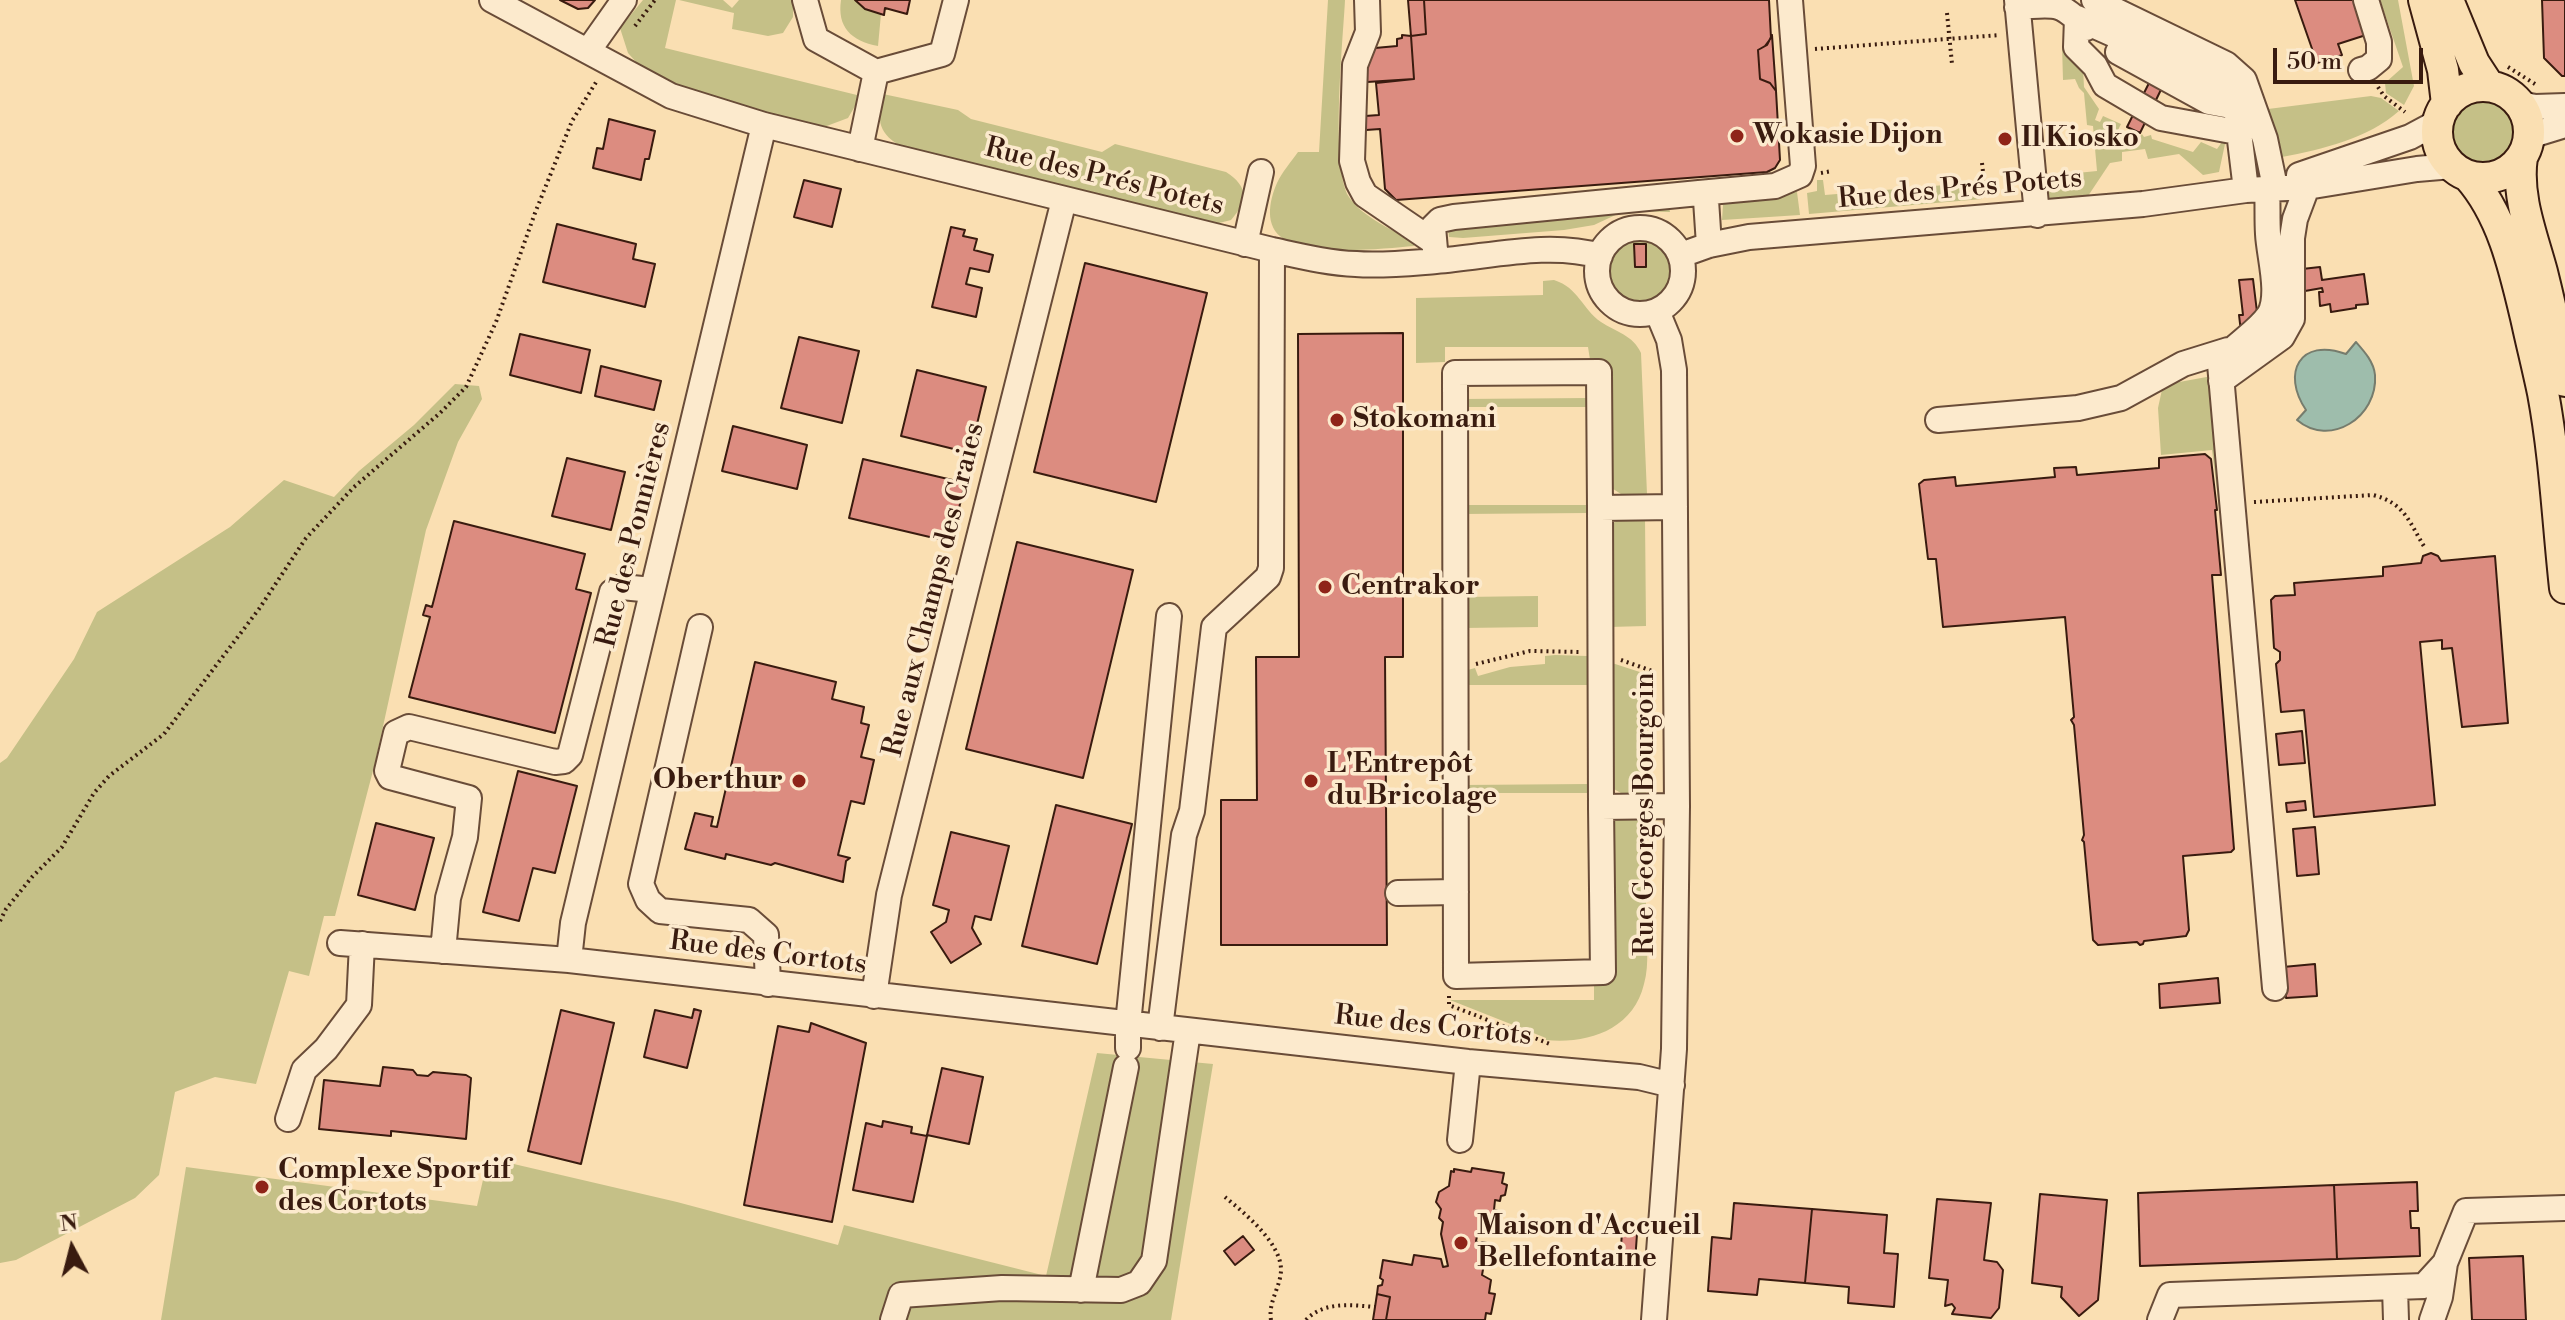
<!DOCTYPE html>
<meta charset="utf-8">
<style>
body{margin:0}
#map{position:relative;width:2565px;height:1320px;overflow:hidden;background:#fadfb2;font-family:"Libre Bodoni",serif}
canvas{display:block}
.north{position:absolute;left:32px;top:1208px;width:80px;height:80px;-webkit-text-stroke:6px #fceacd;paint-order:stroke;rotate:353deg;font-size:22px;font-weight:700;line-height:32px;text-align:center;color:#391b0f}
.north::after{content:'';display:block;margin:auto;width:28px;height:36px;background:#391b0f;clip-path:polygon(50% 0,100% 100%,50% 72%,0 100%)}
.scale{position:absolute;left:2273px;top:48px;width:150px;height:36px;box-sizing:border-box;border:4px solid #391b0f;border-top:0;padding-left:10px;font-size:24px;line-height:28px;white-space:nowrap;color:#391b0f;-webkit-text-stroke:6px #fceacd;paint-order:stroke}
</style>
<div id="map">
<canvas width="2565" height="1320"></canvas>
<div class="north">N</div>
<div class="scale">50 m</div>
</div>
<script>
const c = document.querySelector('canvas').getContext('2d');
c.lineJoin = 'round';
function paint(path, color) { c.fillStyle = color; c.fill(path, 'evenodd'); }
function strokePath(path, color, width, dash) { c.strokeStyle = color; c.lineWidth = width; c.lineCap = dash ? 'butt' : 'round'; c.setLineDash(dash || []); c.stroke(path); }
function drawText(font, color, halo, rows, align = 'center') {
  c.font = font + ' "Libre Bodoni",serif'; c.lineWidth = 7; c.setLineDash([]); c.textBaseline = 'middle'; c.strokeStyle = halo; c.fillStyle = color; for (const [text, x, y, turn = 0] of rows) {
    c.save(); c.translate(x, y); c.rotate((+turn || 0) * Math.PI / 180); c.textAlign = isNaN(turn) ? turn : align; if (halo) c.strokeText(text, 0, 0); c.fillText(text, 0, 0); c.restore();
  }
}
const green = new Path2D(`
 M643,0H676L665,48L861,96L848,118L824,127L688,93L645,72L628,53L620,28Z
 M679,0H723L732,8L739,0H793V17L783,33L768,36L732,29L734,13Z
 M841,0H855L865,9L881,14L878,46C851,41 837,27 841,0Z
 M1328,0H1345C1343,40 1330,167 1349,197C1363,218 1394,230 1415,243L1414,246C1382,249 1310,256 1284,239C1264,227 1269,201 1277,183C1282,172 1291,162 1298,152H1319Z
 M2380,0H2398L2414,86L2404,105L2386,93L2385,83L2403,67Z
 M2062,45L2068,56L2083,68L2084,87L2099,109L2095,120L2100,122L2103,116L2121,124L2118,130L2138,139L2142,134L2144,137L2151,135L2152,139L2193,152L2201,142L2217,149L2222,142L2225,144L2219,172L2203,175L2179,154L2148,159L2145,149L2122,152V161L2110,163L2088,196L2049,199L2047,176L2097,171L2093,126L2087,125L2084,93L2079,88L2075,79L2063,80Z
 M883,94L958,110L971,119L1102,152L1115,144L1226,172C1249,187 1248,201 1231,220L1215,224L899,145C877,132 877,117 883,94Z
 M2447 132a37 37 0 1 1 74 0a37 37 0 1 1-74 0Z
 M2371,96L2381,98L2399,111C2367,139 2323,149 2282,157L2277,149L2268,109Z
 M1817,180H1823L1825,195L1981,182L1982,199L1809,214L1807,193L1817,191Z
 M1797,192L1800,215L1722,220L1723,205L1727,200Z
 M1669,206L1670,212L1624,211L1594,225L1564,230L1463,238L1449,237L1448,228Z
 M1607 271a32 32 0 1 1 64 0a32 32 0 1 1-64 0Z
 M1554,280C1579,288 1582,309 1601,322C1616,332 1633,335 1641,353L1647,494H1621L1610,487L1588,347H1445V362L1416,363V298L1543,295V281Z
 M2212,376L2221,498H2218L2212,450L2161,455L2158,408L2163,385Z
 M455,384L479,386L482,399L458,442L426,530L375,763L335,916H324L309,976L289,971L256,1084L215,1077L175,1092L159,1175L135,1198L16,1260L0,1263V763L7,758L74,659L97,612L230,527L284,480L334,497L359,471L414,425Z
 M1588,398V407H1462V399Z
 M1462,505H1588V513L1462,514Z
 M1620,518H1645L1646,626L1609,627L1611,525Z
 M1538,596V627L1464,628L1463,597Z
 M1555,655L1587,656V685H1464V671L1475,668L1478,676L1510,667L1545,664V656Z
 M1609,662L1646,674L1648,771L1646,793H1621L1612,788Z
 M1589,784L1590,793H1464L1463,785Z
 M1623,817H1646C1646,850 1646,883 1646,916C1646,938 1650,964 1644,984C1633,1030 1588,1044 1546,1040V1038L1450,1000H1594V986L1605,980L1610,828L1613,822Z
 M1097,1053L1213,1064L1171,1320H161L186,1167L477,1206L488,1158L677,1202L838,1245L844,1225L1046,1276Z`);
const water = new Path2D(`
 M2356,342C2364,351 2374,362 2375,375C2378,417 2330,448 2297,420L2306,410C2281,373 2300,337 2346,354Z`);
const building = new Path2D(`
 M560,0H595L588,8L578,9Z
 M855,0H910L907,14L885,8L884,15L865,9Z
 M1408,0H1424L1426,34L1411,36Z
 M1424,0H1769L1771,38L1765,46L1758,50L1760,79L1770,83L1776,91L1780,160L1775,168L1767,172L1396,200L1385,189L1380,129L1366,130L1365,116L1379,115L1376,83L1414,79L1411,36L1426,34Z
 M2295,0H2354L2366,35L2338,44L2342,55L2317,63Z
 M2542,0H2565V76H2562L2544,58Z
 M1402,35L1411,36L1414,79L1367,82L1365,63L1375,48L1397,46V39L1402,38Z
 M1772,35L1776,91L1770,83L1760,79L1758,50L1767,45Z
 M2159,63L2171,69L2140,133L2127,127Z
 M609,119L655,131L649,159H645L641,180L593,168L597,148L603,149Z
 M804,180L841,189L832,227L794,217Z
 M557,224L636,244L633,259L655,264L645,307L543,282Z
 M951,227L965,230L963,236L977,239L974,250L993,255L989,272L970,268L966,284L982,288L976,317L932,307Z
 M1634,244H1646V267H1635Z
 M1085,263L1207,293L1156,502L1034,472Z
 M2320,267L2322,280L2364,274L2368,304L2356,305V308L2331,312L2330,304L2320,306L2319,292H2323L2322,288L2305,291L2302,269Z
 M2253,279L2257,312L2241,332L2239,315H2243L2239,280Z
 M1403,333V657H1385L1387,945H1221V800H1257L1256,657H1299L1298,334Z
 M520,334L590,350L581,393L510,375Z
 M799,337L859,351L842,423L781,408Z
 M601,366L661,381L654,410L595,396Z
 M917,370L986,387L970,453L901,436Z
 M733,426L807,445L797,489L722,471Z
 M2205,454L2211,459L2217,510H2215L2221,575H2212L2234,849L2231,852L2183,856L2189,930L2186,936L2144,941L2143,944L2140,945L2137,942L2098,945L2093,940L2084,842L2082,840L2084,835L2074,725L2071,720L2074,717L2065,617L1943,627L1936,559H1928L1919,484L1924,480L1955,477L1956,486L2055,477L2054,468L2076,467L2077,475L2159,468V458Z
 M567,458L625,472L611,530L552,516Z
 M863,459L965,483L951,542L849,518Z
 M454,521L585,554L576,589L591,593L555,733L409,697L430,617L423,615L426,605L432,607Z
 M1017,542L1133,570L1083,778L966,749Z
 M2431,553L2438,556L2441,561L2495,556L2508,723L2462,727L2452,648L2442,649V640L2420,642L2435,805L2314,817L2304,710L2281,712L2276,664L2280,660V652L2274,648L2271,600L2275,596L2295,595L2294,583L2383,576V567L2421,563L2423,556Z
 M755,662L836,682L832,699L864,707L861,723L869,725L861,757L874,760L864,804L851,801L838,855L850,858L846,861L843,882L775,863L771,865L726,854L725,859L685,849L695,813L713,817L711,826L717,827Z
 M2302,731L2305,763L2279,765L2276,734Z
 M518,771L577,786L555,873L533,868L519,921L483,912Z
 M2305,801L2306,810L2287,812L2286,803Z
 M1056,805L1132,824L1097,964L1022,946Z
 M376,823L434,838L415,910L358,895Z
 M2315,827L2319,874L2297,876L2293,829Z
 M951,832L1009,846L991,920L975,916L972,928L981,944L951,963L931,932L946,922L949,910L933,905Z
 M2315,964L2317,996L2286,998L2283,967Z
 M2218,978L2220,1003L2160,1008L2159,984Z
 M694,1009L701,1011L687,1068L644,1057L655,1010L692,1018Z
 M561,1010L614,1023L581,1164L528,1151Z
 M811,1023L866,1043L832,1222L744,1205L778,1026L809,1032Z
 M383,1067L413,1070L417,1075L428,1076L433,1072L466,1075L471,1078L466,1139L391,1131V1136L319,1129L324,1080L380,1086Z
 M942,1068L983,1077L969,1144L927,1135Z
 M883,1121L912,1127L911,1133L927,1136L913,1202L853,1190L866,1123L882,1127Z
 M1472,1168L1504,1173L1502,1183L1507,1185L1505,1195L1501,1196L1500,1201L1495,1200L1494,1210L1498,1211L1497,1214L1502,1217L1500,1228L1495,1229L1494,1233L1484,1232L1482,1228L1478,1232L1476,1241L1479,1244L1482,1242L1492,1244L1491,1248L1497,1251L1495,1260L1491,1261L1490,1265L1484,1264L1482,1275L1491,1280L1489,1293L1495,1294L1491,1314L1486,1313L1485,1320H1386L1390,1297L1377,1294L1378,1286L1382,1285L1383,1280L1380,1278L1383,1260L1412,1265L1414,1255L1441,1259L1443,1267L1448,1266L1441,1234L1443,1222L1439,1218L1441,1209L1436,1202L1439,1192L1449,1186L1451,1171L1454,1172V1169L1471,1172Z
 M2417,1182L2418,1211H2410L2411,1228H2419L2420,1256L2337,1259L2334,1185Z
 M2334,1185L2337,1259L2140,1266L2138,1193Z
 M2040,1194L2107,1200L2098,1300L2079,1316L2061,1297L2062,1287L2032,1283Z
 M1937,1199L1991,1203L1984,1260L1997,1262L2003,1270L1999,1308L1991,1318L1952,1314L1955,1308L1952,1304L1945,1306L1948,1280L1929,1278Z
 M1734,1203L1812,1209L1805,1283L1759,1279L1757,1295L1708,1291L1712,1237L1731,1239Z
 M1812,1209L1887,1215L1884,1253L1898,1254L1894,1307L1848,1303L1849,1287L1805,1283Z
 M1622,1232L1637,1234L1635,1262L1620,1261Z
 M1243,1236L1254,1250L1235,1265L1224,1251Z
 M2523,1256L2526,1320H2472L2469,1258Z
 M1377,1294L1390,1297L1386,1320H1373Z`);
const path = new Path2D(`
 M1947,13L1952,64
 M635,26L655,0
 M1815,49L2000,35
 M2508,67L2535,84
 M2378,87L2384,96L2405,112
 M1982,163L1986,198
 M1821,173L1832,171
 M2254,502L2373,495C2405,503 2409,522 2425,548
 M1621,660L1655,672
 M1476,664L1530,651L1582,652
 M0,921L6,909L32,877L62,847L94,793L109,776L164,734L259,609L306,538L354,487L440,413L466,387L496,322L535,213L572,121L598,79
 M1449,996V1005L1550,1044
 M1225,1197C1243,1212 1282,1243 1281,1271C1280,1288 1268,1302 1271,1320
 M1306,1320C1324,1301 1351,1305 1375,1307`);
const minor = new Path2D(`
 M492,0L671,96L764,125L1272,250C1300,256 1328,263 1356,264C1382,266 1410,263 1436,261C1489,257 1548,241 1600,256
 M805,0L816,39L876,72L942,54L956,0
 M1367,0L1368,32L1355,65L1352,161L1358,182L1365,195L1434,242
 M2017,0L2037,215
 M2094,0L2226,64L2244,80L2265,139L2274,182
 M2017,7C2056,5 2058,0 2086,28
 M2077,18L2222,83L2236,107L2246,190
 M2077,18L2076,47L2095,66L2105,85L2161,118L2237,132
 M588,51L624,0
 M2118,52L2209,102L2236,107
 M2361,70L2368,68L2379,59V42L2366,0
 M2520,104L2535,107L2565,106
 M2529,136L2565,125
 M860,149L876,72
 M2299,175L2410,137L2438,122
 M2267,189C2268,204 2267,219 2268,234C2269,256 2281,295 2269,315C2255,335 2233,344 2220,364L2275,988
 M1699,193L1775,186L1800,175L1803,166L1790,0
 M1597 271a43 43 0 1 1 86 0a43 43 0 1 1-86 0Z
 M1245,244L1261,172
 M1681,255L1709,245L1749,237L2143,204L2246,190L2307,187L2417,169L2452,166
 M1436,261L1433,227L1440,220L1454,217L1699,193L1706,200L1709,245
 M2221,381L2282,337L2292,319V238L2295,219L2307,187
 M1938,420L2078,408L2121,398L2183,364L2228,350
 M1675,507L1600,508L1599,372L1455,373L1456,976L1603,972L1601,807L1677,806
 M1600,508L1601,807
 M700,627L641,884L648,900L660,911L749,920L766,935L768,984
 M1398,893L1456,892
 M340,943L569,960L1468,1062L1639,1077L1672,1085
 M443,951L448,898L465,837L469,798L390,777L387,771L396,733L409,727L555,762L564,761L570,755L612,592L622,587L652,590
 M569,960L573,923L764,125
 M874,996L889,895L1064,200
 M1160,1028L1184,835L1192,811L1214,627L1268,577L1271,568L1272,250
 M1128,1048V1024L1169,616
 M288,1119L304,1070L326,1049L359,1005L362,944
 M1460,1140L1468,1062
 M2395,1288L2396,1320
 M1081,1290L1126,1067
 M893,1320L901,1295L1002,1288L1121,1290L1139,1283L1154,1261L1188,1031
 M1654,1320L1674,1049L1677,806L1674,370L1669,340L1657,311
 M2160,1320L2170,1295L2424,1286L2445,1263L2466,1211L2565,1208
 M2432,1320L2440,1297L2445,1263`);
const major = new Path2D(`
 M2424,0L2443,70L2447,104
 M2448,0L2474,63L2489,86
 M2437 132a46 46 0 1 1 92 0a46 46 0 1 1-92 0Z
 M2522,157C2516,196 2532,235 2542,272C2551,308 2559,345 2565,381
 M2468,176C2503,215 2515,271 2527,322C2532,345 2538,369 2543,393C2555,457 2558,524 2565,588`);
const markers = [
 [1737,136,8,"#8f2418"],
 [2005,139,8,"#8f2418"],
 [1337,420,8,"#8f2418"],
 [1325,587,8,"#8f2418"],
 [799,781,8,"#8f2418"],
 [1311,781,8,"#8f2418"],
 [262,1187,8,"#8f2418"],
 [1461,1243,8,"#8f2418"]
];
const poiNames = [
 ["Wokasie Dijon",1753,136],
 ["Il Kiosko",2021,139],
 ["Stokomani",1353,420],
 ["Centrakor",1341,587],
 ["L'Entrepôt",1327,765],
 ["du Bricolage",1327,797],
 ["Oberthur",783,781,"right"],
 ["Complexe Sportif",278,1171],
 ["des Cortots",278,1203],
 ["Maison d'Accueil",1477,1227],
 ["Bellefontaine",1477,1259]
];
const streetNames = [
 ["Rue des Prés Potets",1104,178,14],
 ["Rue des Prés Potets",1960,190,-5],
 ["Rue des Ponnières",635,535,-76],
 ["Rue aux Champs des Craies",935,590,-76],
 ["Rue Georges Bourgoin",1646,814,-90],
 ["Rue des Cortots",768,954,7],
 ["Rue des Cortots",1433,1027,6]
];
paint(green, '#c5c087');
paint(water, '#9ebdac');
strokePath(water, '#767c6d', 2);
paint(building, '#dc8c80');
strokePath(building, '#391b0f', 2);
strokePath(minor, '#694c38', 28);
strokePath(major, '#391b0f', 34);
strokePath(path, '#391b0f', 4, [2, 4]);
strokePath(minor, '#fceacd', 24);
strokePath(major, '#fadfb2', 30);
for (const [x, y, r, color] of markers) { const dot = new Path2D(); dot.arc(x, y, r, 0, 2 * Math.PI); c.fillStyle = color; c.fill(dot); strokePath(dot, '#fceacd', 3); }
drawText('bold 28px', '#391b0f', '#fceacd', poiNames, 'left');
drawText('28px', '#391b0f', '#fceacd', streetNames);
</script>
